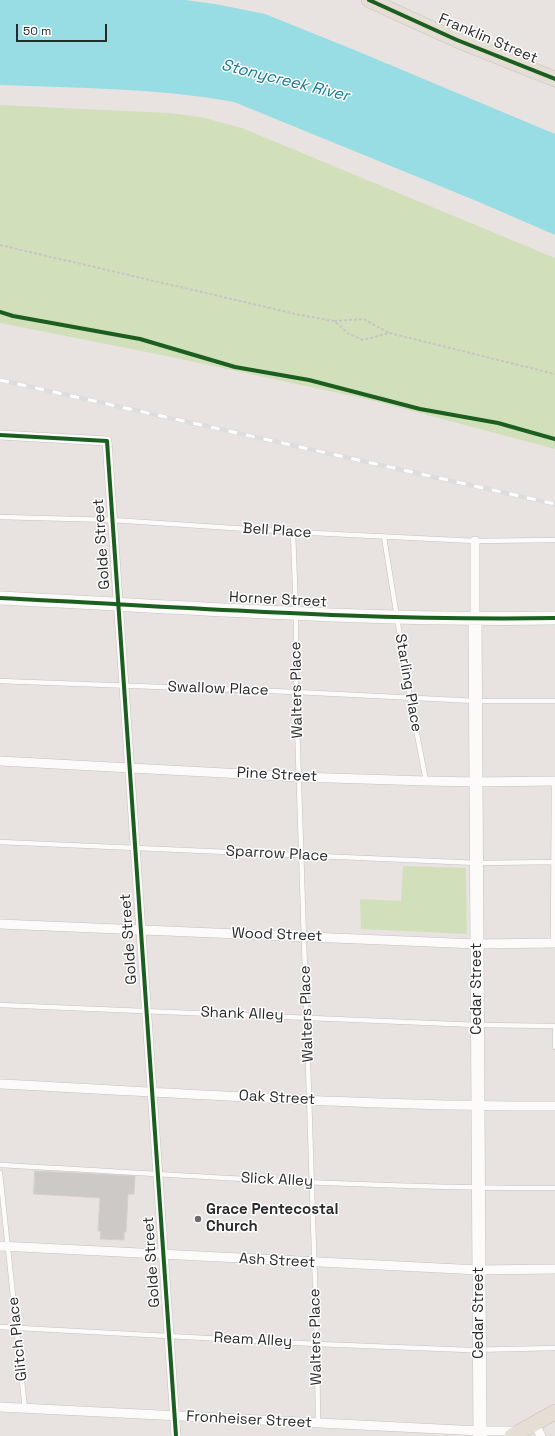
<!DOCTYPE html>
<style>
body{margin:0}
#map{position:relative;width:555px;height:1436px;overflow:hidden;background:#e8e3e0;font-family:"Space Grotesk",sans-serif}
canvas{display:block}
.scale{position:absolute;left:16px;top:24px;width:91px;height:18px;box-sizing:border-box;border:2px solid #2a2a2a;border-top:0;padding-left:5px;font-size:12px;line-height:14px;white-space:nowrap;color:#2a2a2a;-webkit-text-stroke:3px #fff;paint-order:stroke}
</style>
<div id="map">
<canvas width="555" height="1436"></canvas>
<div class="scale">50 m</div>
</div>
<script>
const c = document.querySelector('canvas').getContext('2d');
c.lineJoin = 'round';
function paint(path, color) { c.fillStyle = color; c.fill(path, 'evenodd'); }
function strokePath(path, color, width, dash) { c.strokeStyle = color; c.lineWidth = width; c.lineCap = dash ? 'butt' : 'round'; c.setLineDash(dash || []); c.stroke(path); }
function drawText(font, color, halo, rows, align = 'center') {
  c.font = font + ' "Space Grotesk",sans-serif'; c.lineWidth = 3; c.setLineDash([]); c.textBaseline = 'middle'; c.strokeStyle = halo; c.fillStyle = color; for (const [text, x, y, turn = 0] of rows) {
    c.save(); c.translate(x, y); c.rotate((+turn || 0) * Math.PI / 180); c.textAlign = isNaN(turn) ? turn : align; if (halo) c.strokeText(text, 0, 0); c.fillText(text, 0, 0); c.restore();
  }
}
const green = new Path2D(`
 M0,105L169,113L201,117L242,128L555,258V449L371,400L157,354L0,323Z
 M403,866L466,868L467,934L361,929L360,899L401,901Z`);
const water = new Path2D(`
 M0,0H185L215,4L265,14L357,51L555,134V235L479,202L234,102C157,88 78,88 0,85Z`);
const building = new Path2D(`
 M35,1171L135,1176L134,1194H128L126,1232H124V1240L100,1239L101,1231H98L100,1198L34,1194Z`);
const path = new Path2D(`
 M0,245L300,315L334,321L349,334L363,340L389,333L555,374
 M0,312L13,316L140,339L235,367L309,380L420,409L498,423L555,439
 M334,321L364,319L389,333`);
const lane = new Path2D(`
 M0,517L112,520L293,532L475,541L555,540
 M293,532L296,613V692L317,1344L318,1423
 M384,537L410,698L426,781
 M0,681L296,692L476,701H555
 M0,842L477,863L555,862
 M553,943L554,781
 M0,1005L477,1025L555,1026
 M555,1026V1047
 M0,1165C185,1175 370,1189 555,1188
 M0,1173L25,1409
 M0,1327L317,1344L469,1350L555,1348`);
const street = new Path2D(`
 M0,435L107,441L176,1436
 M475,541V619
 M0,761L299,777L426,781L476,782L555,781
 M0,924L477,944L555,943
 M0,1084C185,1093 370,1107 555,1106
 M0,1246L479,1270L555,1269
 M0,1407L480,1431H518
 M535,1424L541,1436`);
const secondary = new Path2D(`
 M0,598C185,607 370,621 555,618
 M475,619L480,1436`);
const primary = new Path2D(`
 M369,0L457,40L555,79
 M512,1436L555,1412`);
const rail = new Path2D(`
 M0,380L555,504`);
const cycleway = new Path2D(`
 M369,0L457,40L555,79
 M0,312L13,316L140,339L235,367L309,380L420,409L498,423L555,439
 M0,435L107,441L176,1436
 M0,598C185,607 370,621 555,618`);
const markers = [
 [198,1219,4,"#6c6b6a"]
];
const streetNames = [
 ["Franklin Street",488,39,23],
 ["Bell Place",277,531,4],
 ["Golde Street",102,544,-94],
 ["Horner Street",278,600,3],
 ["Starling Place",408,683,80],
 ["Swallow Place",218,689,2],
 ["Walters Place",297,690,-91],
 ["Pine Street",277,775,3],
 ["Sparrow Place",277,854,3],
 ["Wood Street",277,935,2],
 ["Golde Street",129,939,-94],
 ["Cedar Street",477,989,-90],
 ["Shank Alley",242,1014,2],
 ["Walters Place",307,1014,-92],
 ["Oak Street",277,1098,3],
 ["Slick Alley",277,1180,3],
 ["Ash Street",277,1261,3],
 ["Golde Street",152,1262,-94],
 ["Cedar Street",479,1313,-90],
 ["Walters Place",316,1337,-91],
 ["Glitch Place",18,1339,-96],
 ["Ream Alley",253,1340,3],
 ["Fronheiser Street",249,1420,3]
];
const poiNames = [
 ["Grace Pentecostal",206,1210],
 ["Church",206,1227]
];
const waterNames = [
 ["Stonycreek River",285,81,14]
];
paint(green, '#d1e0bb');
paint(water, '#99dde4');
paint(building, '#cdc9c7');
strokePath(building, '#d3cfcc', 1);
strokePath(lane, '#c2c1c1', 5.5);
strokePath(street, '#c2c1c1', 10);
strokePath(secondary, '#c2c1c1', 14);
strokePath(primary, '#c4c2c1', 16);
strokePath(path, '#c6c5c5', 2, [3, 2]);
strokePath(lane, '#fcfbfa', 4.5);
strokePath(street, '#fcfbfa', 9);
strokePath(secondary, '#fcfbfa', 13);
strokePath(primary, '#e5ded5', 15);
strokePath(rail, '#ddddde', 4.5);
strokePath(rail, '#fff', 3, [9]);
strokePath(cycleway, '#1b5e20', 4);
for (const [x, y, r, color] of markers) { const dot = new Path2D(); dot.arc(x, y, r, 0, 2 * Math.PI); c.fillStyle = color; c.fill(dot); strokePath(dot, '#fff', 1.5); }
drawText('15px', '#2a2a2a', '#fff', streetNames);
drawText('bold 15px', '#2a2a2a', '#fff', poiNames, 'left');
drawText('italic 16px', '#177b90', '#fff', waterNames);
</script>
